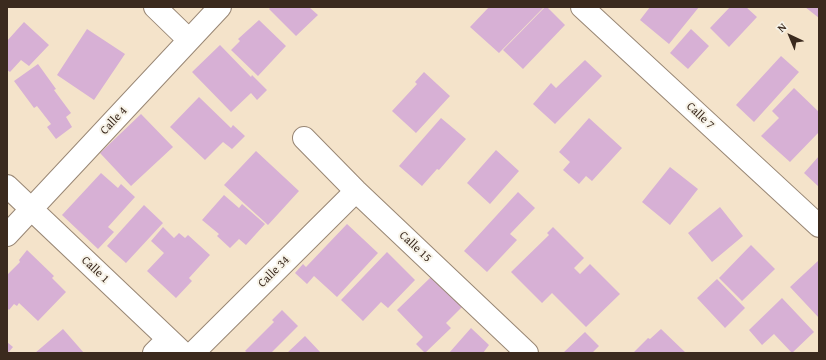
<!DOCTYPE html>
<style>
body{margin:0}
#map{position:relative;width:826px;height:360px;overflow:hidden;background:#f4e3ca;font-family:"Gentium Book Plus",serif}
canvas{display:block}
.frame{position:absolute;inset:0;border:8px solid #3b2a1e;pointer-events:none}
.north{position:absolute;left:770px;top:16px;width:40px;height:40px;-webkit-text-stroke:3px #f7f3e8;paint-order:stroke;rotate:316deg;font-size:11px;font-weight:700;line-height:16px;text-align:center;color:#3b2a1e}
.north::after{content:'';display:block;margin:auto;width:14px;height:18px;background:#3b2a1e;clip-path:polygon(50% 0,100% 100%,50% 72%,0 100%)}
</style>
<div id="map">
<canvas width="826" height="360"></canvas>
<div class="frame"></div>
<div class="north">N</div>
</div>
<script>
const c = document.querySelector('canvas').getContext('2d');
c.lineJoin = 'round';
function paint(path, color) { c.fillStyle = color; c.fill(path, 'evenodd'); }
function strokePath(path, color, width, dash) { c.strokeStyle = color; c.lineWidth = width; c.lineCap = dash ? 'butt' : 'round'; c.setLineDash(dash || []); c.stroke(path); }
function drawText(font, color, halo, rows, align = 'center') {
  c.font = font + ' "Gentium Book Plus",serif'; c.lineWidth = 4; c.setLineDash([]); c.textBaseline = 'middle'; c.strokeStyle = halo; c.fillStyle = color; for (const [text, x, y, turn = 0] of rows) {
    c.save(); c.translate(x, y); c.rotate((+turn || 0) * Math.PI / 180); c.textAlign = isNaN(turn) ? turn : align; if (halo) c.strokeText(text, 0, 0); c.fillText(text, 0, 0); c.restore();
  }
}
const building = new Path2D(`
 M271,7H309L318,15L296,36L269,9Z
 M489,7H544L499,53L470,27Z
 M545,7H547L565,25L523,69L503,50Z
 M650,7H699L669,44L640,20Z
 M730,7H746L757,17L729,47L710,28Z
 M805,7H819V18Z
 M259,20L286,46L258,76L231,50L240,41L238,39Z
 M24,22L49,45L29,66L21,60L10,72L7,70V41Z
 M87,29L125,54L94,100L57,75Z
 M691,29L709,46L688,69L670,53Z
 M220,45L251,77L252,75L267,90L257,100L251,93L231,112L192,72Z
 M781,56L799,72L754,122L736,105Z
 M585,60L602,76L555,124L533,104L551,83L556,88Z
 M38,64L56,89L54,90L71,113L66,117L72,127L56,139L47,127L51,124L37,106L34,108L14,81Z
 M424,72L450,96L416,133L392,111L417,84L415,82Z
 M794,88L819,112V132L790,162L761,136L779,118L772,111Z
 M199,97L231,128L233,125L245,136L232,149L223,142L205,160L170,127Z
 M141,114L173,147L131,186L100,153Z
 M441,118L466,139L439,170L437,169L422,186L399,166Z
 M589,118L622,148L592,181L586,176L579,184L563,170L570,162L559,152Z
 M496,150L519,171L490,204L467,183Z
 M256,151L299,191L268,225L224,185Z
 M819,156V187L804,173Z
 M670,167L698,189L670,225L642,202Z
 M101,173L118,188L121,184L135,197L108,227L114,232L98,249L62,215Z
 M518,192L535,208L510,234L517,240L487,272L464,251Z
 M224,195L239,208L242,204L265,224L246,245L239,239L230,248L217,236L219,234L202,220Z
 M144,205L163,223L126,263L107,246Z
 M720,207L743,236L712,262L688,233Z
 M347,224L378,253L337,297L314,276L307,284L295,273L303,264L306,267Z
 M163,227L174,238L179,233L185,238L188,235L210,255L189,278L192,281L176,298L147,271L164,253L151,241Z
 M553,227L584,258L574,268L580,274L590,264L620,294L586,327L552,293L542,303L511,272L549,235L547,233Z
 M751,245L775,269L742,301L719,278Z
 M27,250L54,276L52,278L66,292L38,321L19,303L17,306L14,304L9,310L7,308V275L20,262L19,260Z
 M387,252L415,280L388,308L381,302L363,321L341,300Z
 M819,260V318L790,287Z
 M432,276L462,307L446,323L451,328L425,353L416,344L423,337L397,310Z
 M717,279L745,308L725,328L697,298Z
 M782,298L814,332L792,353L774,334L762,345L749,330Z
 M282,310L298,326L271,353H248L245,351L274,322L272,320Z
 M471,328L489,345L483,353H449Z
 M63,329L84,353H35Z
 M661,329L686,353H633L648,338L650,339Z
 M585,332L599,346L592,353H563Z
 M305,336L321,353H287Z
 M7,342L13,347L8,353H7Z`);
const minor = new Path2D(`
 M155,7L189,40
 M582,7L819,226
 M304,138L356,191L527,353
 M7,186L183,353
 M7,235L220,7
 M154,353L168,339
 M193,353L356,191`);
const streetNames = [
 ["Calle 7",700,116,43],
 ["Calle 4",114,121,-47],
 ["Calle 15",415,247,43],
 ["Calle 1",95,270,43],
 ["Calle 34",274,272,-45]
];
paint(building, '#d7b0d5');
strokePath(minor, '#988674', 24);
strokePath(minor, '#fff', 22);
drawText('12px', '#3b2a1e', '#f7f3e8', streetNames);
</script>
